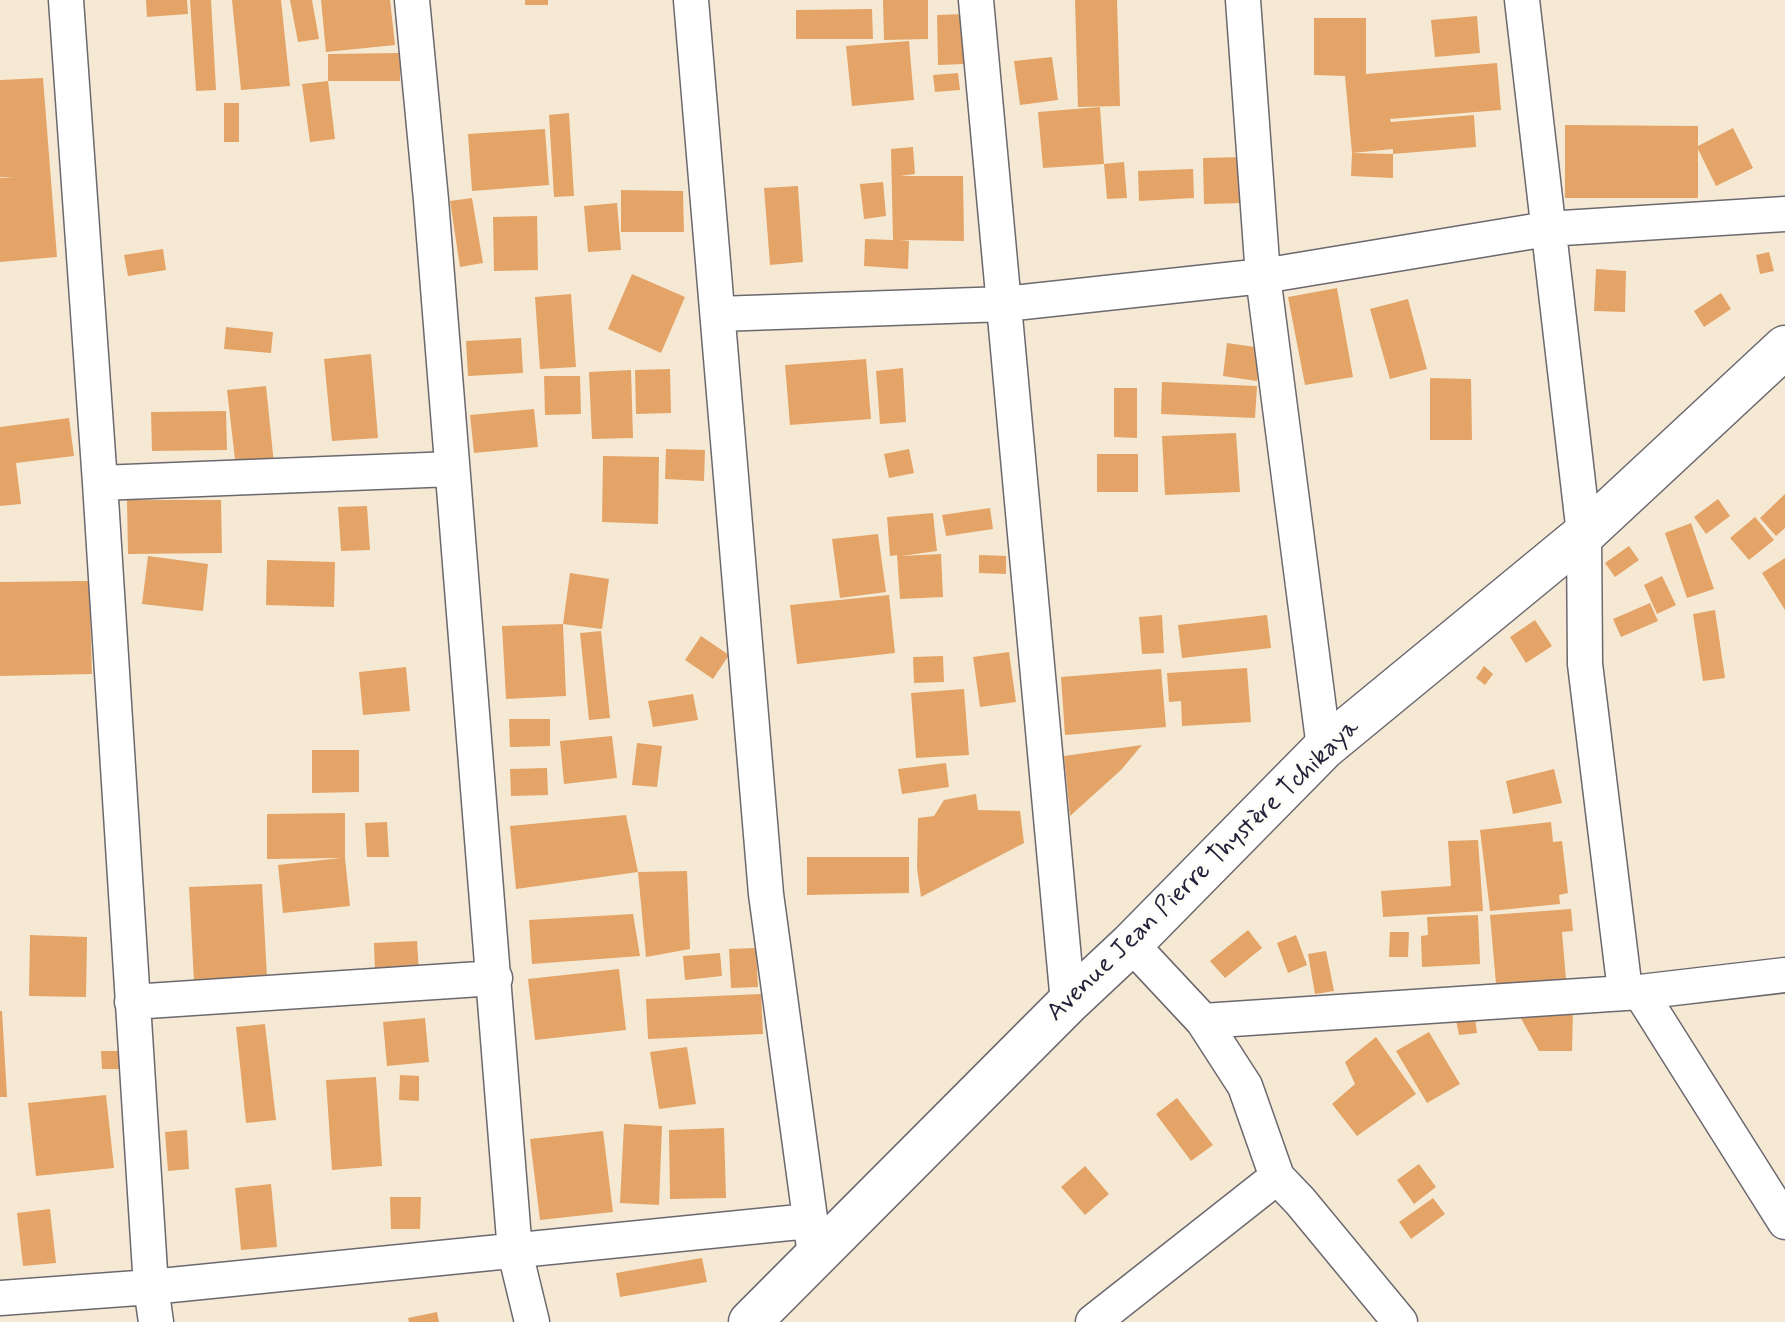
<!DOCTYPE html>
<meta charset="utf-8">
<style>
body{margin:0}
canvas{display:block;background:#f5e9d3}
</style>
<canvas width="1785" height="1322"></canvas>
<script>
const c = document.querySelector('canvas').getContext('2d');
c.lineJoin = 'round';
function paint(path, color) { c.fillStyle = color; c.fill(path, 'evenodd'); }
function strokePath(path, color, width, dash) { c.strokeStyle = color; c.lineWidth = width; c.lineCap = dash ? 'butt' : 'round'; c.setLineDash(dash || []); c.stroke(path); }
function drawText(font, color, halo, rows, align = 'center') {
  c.font = font + ' Mynerve,sans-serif'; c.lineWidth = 6; c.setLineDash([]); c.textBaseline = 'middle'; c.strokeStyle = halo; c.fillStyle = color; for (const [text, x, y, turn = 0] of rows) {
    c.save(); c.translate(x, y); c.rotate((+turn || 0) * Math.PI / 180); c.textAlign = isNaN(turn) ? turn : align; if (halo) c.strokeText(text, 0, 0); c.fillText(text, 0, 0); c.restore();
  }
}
const building = new Path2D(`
 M146,0H187L188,14L147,17Z
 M190,0H211L216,90L196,91Z
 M232,0H281L290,86L241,90Z
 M290,0H312L319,39L298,42Z
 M321,0H390L395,45L326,52Z
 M525,0H548V5H525Z
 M883,0H928V39L884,40Z
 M1075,0H1117L1120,106L1078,107Z
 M872,9L873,39H796V10Z
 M964,14L965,64L938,65L937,15Z
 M1477,16L1480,53L1435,57L1431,20Z
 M1314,18H1366V74L1497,63L1501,110L1390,119L1391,122L1474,115L1476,147L1393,154V178L1351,176L1352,153L1393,154V149L1352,153L1345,76L1314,75Z
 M909,41L914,100L852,106L846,46Z
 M400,53V81H328V54Z
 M1052,57L1058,100L1020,105L1014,61Z
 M958,73L960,90L935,92L933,75Z
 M43,78L57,257L0,262V178L15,177H0V80Z
 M328,81L335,139L310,142L302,84Z
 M224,103H239V142H224Z
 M1100,107L1104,164L1043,168L1038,112Z
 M569,113L574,196L554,197L549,115Z
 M1565,125L1698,126V146L1733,128L1753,168L1716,186L1698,149V198H1565Z
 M545,129L549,185L472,191L468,134Z
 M913,147L915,174L900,176H963L964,241L900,240L909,241L908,269L864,266L865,239L893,240L891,149Z
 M1243,157L1244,203L1204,204L1203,158Z
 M1124,162L1127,198L1107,199L1104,164Z
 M1193,169L1194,198L1139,201L1138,171Z
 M883,182L886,216L864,219L860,184Z
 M798,186L803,262L770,265L764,188Z
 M621,190L683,191L684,232H621Z
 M472,198L483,263L460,267L450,201Z
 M617,203L621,250L588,252L584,206Z
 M537,216L538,270L494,271L493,217Z
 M163,249L166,270L128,276L124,255Z
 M1769,252L1774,271L1760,274L1756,255Z
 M1596,269L1626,271L1625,312L1594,311Z
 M632,274L685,297L661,353L608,329Z
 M1337,288L1353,377L1305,385L1288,297Z
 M1721,293L1731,309L1704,327L1694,311Z
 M571,294L576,367L540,369L535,297Z
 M1408,299L1427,369L1390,379L1370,309Z
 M226,327L273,332L271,353L224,349Z
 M521,338L523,373L468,376L466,341Z
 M1227,343L1262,348L1257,381L1223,376Z
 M371,354L378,438L332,441L324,359Z
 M866,359L871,419L790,425L785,365Z
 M903,368L906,422L880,424L876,371Z
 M670,369L671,413L636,414L635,370Z
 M631,370L633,438L592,439L589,372Z
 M544,376H580L581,414L545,415Z
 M1430,378L1471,379L1472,440H1430Z
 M1162,382L1257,386L1255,418L1161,414Z
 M266,386L274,464L236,468L227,390Z
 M1114,388H1137V438L1114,437Z
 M534,409L538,447L474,453L470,415Z
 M226,411L227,450L152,451L151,412Z
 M69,418L74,456L16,463L21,504L0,506V427Z
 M1236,433L1240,492L1165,495L1162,436Z
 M666,449L705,450L704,481L665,479Z
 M909,449L914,473L889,478L884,454Z
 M1097,454H1138V492H1097Z
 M603,456L659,457L658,524L602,522Z
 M1785,494V528L1776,536L1760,518Z
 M1718,499L1730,516L1706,534L1694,517Z
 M127,500H221L222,553L128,554Z
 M367,506L370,550L341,551L338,507Z
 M990,508L993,529L946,536L942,515Z
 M933,513L937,551L901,556L941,554L943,597L900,599L897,555L890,556L887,517Z
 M1755,517L1774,540L1749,560L1730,538Z
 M1691,523L1714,589L1687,598L1665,533Z
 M878,534L886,592L840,598L832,539Z
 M1629,546L1639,560L1615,577L1605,563Z
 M979,555L1006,556V574L979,573Z
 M148,556L208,564L203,611L142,604Z
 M1785,558V610L1762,573Z
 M267,560L335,562L334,607L266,605Z
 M570,573L609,579L602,629L563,624Z
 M1662,576L1676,605L1657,614L1644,585Z
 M89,581L92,674L0,676V582Z
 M889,595L895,653L797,664L790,605Z
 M1650,603L1658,621L1621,637L1613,619Z
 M1715,610L1725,678L1703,681L1693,614Z
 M1162,615L1164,653L1142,654L1139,617Z
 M1267,615L1271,648L1182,658L1178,625Z
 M1535,620L1552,646L1526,663L1510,637Z
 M563,624L566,696L506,699L502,626Z
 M601,631L610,718L589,720L580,633Z
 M701,636L729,655L713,679L685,660Z
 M1009,652L1016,702L980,707L973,657Z
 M943,656L944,682L914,683L913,657Z
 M1484,666L1493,674L1485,685L1476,678Z
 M406,667L410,711L363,715L359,672Z
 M1247,668L1251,722L1182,726L1181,701L1169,702L1167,673Z
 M1161,669L1166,727L1065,735L1061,677Z
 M964,689L969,755L916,758L911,693Z
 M693,694L698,720L653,727L648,701Z
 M509,719H550V746L510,747Z
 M612,736L617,778L564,784L560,741Z
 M637,743L662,746L657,787L632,785Z
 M1142,745L1121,770L1070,816L1064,756Z
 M312,750H359V792L312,793Z
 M946,763L949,787L902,794L898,769Z
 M547,768L548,795L511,796L510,769Z
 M1554,769L1562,803L1513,814L1506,781Z
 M976,794L978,810L1020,811L1024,843L921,897L917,868L918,818L934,816L944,800Z
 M345,813V858L350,906L283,913L278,865L341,858L267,859V814Z
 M626,815L638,872L516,889L510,826Z
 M387,822L389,857H367L365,823Z
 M1551,822L1553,842L1562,841L1568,893L1559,895L1560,904L1490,911L1480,830Z
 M1478,840L1483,911L1383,917L1381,891L1451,886L1448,841Z
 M807,857H909V893L807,895Z
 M687,871L690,949L646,957L638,872Z
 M262,884L267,978L194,982L189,887Z
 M1571,909L1573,931L1562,932L1566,979L1496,984L1490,915Z
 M633,914L640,956L532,964L529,920Z
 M1478,915L1480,964L1422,967L1421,936L1428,935L1427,917Z
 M1248,930L1262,948L1225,978L1210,961Z
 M1390,932H1409L1408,957H1389Z
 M30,935L87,937L86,997L29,996Z
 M1296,935L1307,965L1288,973L1277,943Z
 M417,941L419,972L375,973L374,943Z
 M756,948L758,987L731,988L729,949Z
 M1326,951L1334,991L1315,994L1308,954Z
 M720,953L722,976L685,980L683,956Z
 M619,969L626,1030L535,1040L528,979Z
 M761,994L763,1034L648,1039L646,999Z
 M0,1011H2L7,1097H0Z
 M1573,1011L1572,1051H1539L1518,1013Z
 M425,1018L429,1062L387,1066L383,1022Z
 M1475,1018L1477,1033L1459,1035L1456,1020Z
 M265,1024L276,1120L246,1123L236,1027Z
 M1429,1032L1460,1084L1427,1103L1396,1051Z
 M1376,1037L1416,1094L1357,1136L1332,1104L1355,1084L1345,1062Z
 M687,1047L696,1104L659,1109L650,1052Z
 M101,1051H124V1069H102Z
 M400,1075L419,1076V1101L399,1100Z
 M376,1077L382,1166L332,1170L326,1080Z
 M106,1095L114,1168L36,1176L28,1103Z
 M1177,1098L1213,1145L1191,1161L1156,1114Z
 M624,1124L662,1126L659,1205L620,1203Z
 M724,1128L726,1198L670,1199L669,1130Z
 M187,1130L189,1169L168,1171L165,1132Z
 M603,1131L613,1212L540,1220L530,1139Z
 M1419,1164L1436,1187L1414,1204L1397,1180Z
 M1085,1166L1109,1194L1085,1215L1061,1187Z
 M271,1184L277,1247L241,1250L235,1188Z
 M390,1197H421L420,1229H391Z
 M1433,1198L1445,1214L1411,1239L1399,1222Z
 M50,1209L56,1263L23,1266L17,1213Z
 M702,1258L707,1282L620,1297L616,1273Z
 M437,1312L439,1322H409L408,1318Z`);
const minor = new Path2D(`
 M66,0L100,483L151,1287L156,1322
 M412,0L431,200L515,1252L532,1322
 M691,0L766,894L815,1255
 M976,0L1068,1003
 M1243,0L1263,276L1324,748
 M1522,0L1584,534L1585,664L1625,991
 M718,314L1005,304L1263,276L1547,229L1785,214
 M100,483L452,469
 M1131,944L1203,1021L1245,1086L1277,1177L1300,1201L1400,1322
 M1640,992L1785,1222
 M132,1002L495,978
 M1203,1021L1640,992L1785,975
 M0,1298L151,1287L809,1221
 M1093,1322L1277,1177`);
const tertiary = new Path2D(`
 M750,1322L1068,1003L1131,944L1324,748L1584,534L1785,347`);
const streetNames = [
 ["Avenue Jean Pierre Thystère Tchikaya",1204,871,-44]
];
paint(building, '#e4a467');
strokePath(minor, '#6c6870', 37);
strokePath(tertiary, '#6c6870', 45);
strokePath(minor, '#fff', 34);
strokePath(tertiary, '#fff', 42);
drawText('26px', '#22223b', '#fdfcf7', streetNames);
</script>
